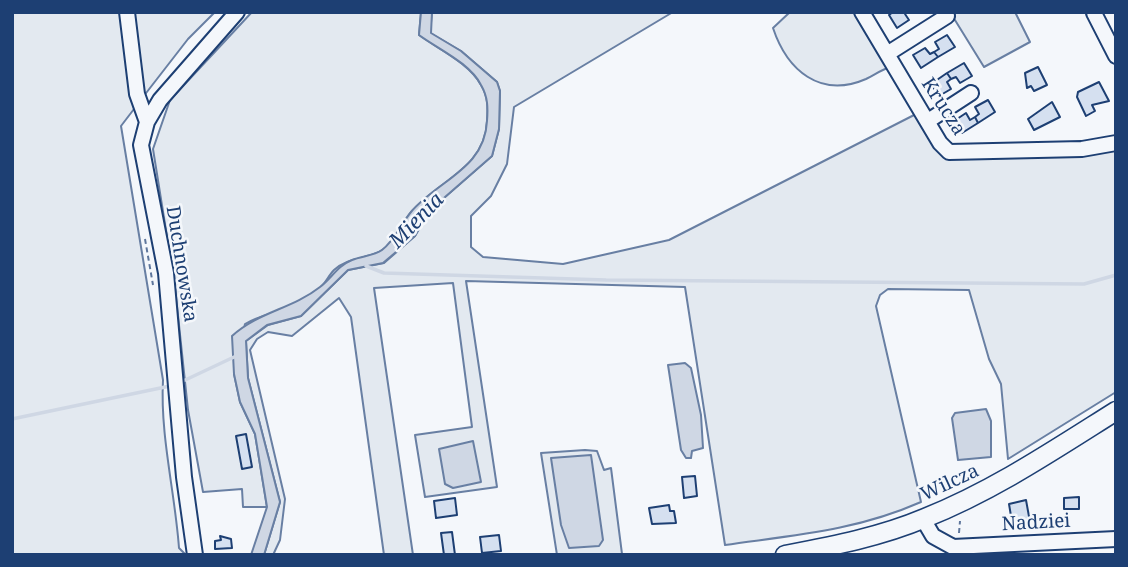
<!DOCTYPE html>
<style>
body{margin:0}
#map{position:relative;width:1128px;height:567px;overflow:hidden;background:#f4f7fb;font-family:"Noto Serif",serif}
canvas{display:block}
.frame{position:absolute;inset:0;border:14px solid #1d3f73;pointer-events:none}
</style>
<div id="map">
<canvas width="1128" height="567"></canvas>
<div class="frame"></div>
</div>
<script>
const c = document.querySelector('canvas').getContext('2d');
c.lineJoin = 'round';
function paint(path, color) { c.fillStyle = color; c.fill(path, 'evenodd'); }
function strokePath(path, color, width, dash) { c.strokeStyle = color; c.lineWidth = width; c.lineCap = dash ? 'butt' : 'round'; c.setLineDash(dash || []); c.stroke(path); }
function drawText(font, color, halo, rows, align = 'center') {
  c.font = font + ' "Noto Serif",serif'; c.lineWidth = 5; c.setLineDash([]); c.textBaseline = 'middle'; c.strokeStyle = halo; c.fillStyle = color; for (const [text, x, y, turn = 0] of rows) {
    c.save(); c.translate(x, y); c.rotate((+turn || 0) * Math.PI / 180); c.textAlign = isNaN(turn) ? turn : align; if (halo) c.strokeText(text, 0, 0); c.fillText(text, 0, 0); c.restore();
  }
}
const green = new Path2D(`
 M12,12H122L134,109L121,126L163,380C160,436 175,492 179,548L186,555H12Z
 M134,12H215L188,39L143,97Z
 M252,12H421L419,35C438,49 469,63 481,85C488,96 488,107 487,121C485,168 439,180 412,211C401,224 394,245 379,252C364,259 347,258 334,270C329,275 326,282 321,287C312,295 296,304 285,309C271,314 259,316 245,324L234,374L240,402L255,434L267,507H243L242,489L203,492L188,410L175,287L153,149L170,100Z
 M432,12H673L514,107L507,164L491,196L471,216V247L483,257L563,264L669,240L918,113L945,158L1116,149V392L1008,459L1001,384L989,359L969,290L888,289L880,295L876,306L921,502C855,531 795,535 725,545L685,287L466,281L497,487L425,497L415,435L472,427L453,283L374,288L413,555H384L351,317L339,298L292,336L268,332L257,339L250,350L285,499L280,540L273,555H264L280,502L248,378L246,341L268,325L301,316L348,270L384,263L415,236L429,211L492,156L499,129L500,91L497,82L461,51L430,33Z
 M790,12H856L890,67C881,70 874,75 866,79C820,99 787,70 773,28Z
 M950,12H1015L1030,42L984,67Z
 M585,450L597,451L604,470L611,468L622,554L557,555L541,453Z`);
const water = new Path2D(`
 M421,12H432L431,33L461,51L497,82L500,91L499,129L492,156L429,211L415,236L383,263L348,270L301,316L267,325L246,341L248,378L280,502L264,555H251L267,507L255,434L240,402L234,374L232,336C258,312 292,309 320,287C332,278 337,266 352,260C361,256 374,256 382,250C395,240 401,224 411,212C438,180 485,169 487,121C488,108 488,97 481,85C470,63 438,49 419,35Z
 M685,363L691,368L701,415L703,448L692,451L691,458H686L681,450L668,365Z
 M986,409L991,421V457L958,460L952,418L955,413Z
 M473,441L481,482L453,488L445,484L439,449Z
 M591,455L603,540L599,546L569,548L561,525L551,458Z`);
const stream = new Path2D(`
 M366,266L384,273L606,280L1084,284L1116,275
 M181,382L234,357
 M12,419L170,386`);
const building = new Path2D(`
 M893,12H907L905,14L909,20L897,28L889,15Z
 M947,35L955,47L938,57L934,52L939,49L935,42Z
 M925,48L930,54L934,52L938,57L921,68L913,55Z
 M964,63L972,76L960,83L956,77L951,79L947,73Z
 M1038,67L1047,85L1034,91L1031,86L1027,88L1025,73Z
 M947,73L951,79L947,82L951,89L939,96L931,84Z
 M1099,82L1109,101L1092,105L1095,111L1086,116L1077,97L1078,92Z
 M988,100L995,112L978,123L975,117L979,114L975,107Z
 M1052,102L1060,117L1034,130L1028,119Z
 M966,113L970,120L975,117L978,123L962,133L954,121Z
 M246,434L252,467L242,469L236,436Z
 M695,476L697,496L684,498L682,477Z
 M1079,497V509H1064V498Z
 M455,498L457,515L436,518L434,501Z
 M1026,500L1030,522H1012L1009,504Z
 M669,505L670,511H674L676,523L652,524L649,508Z
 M452,532L455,555H444L441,533Z
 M499,535L501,551L482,553L480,537Z
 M220,536L231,539L232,548L215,549V541L221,540Z`);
const path = new Path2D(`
 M145,239L153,285
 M959,533L960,521
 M911,555H939`);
const minor = new Path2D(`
 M127,12L137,94L147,122
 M862,12L940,143L949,152L1082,149L1116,143
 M1094,13L1116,56
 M887,54L947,16
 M928,121L971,93
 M923,519L933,536L953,547L1116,539
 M195,555L184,477L166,273L141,145L147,122L160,100L237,12`);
const major = new Path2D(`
 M785,555C832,546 880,537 925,518C993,491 1054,450 1116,411`);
const streetNames = [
 ["Krucza",943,107,57],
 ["Duchnowska",181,264,81],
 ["Wilcza",950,483,-25],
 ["Nadziei",1036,523,-3]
];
const waterNames = [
 ["Mienia",417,221,-46]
];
paint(green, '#e3e9f0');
strokePath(green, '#687fa3', 2);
paint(water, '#cfd7e4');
strokePath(water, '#687fa3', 2);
strokePath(stream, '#cfd7e4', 3.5);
paint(building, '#d5e0f0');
strokePath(building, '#1d3f73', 2);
strokePath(minor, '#1d3f73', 18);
strokePath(major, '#1d3f73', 21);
strokePath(path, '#5e769c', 2, [5, 3.5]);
strokePath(minor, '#f4f7fb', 14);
strokePath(major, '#f4f7fb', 18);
drawText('19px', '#1d3f73', '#f4f7fb', streetNames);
drawText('italic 21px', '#1d3f73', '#f4f7fb', waterNames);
</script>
